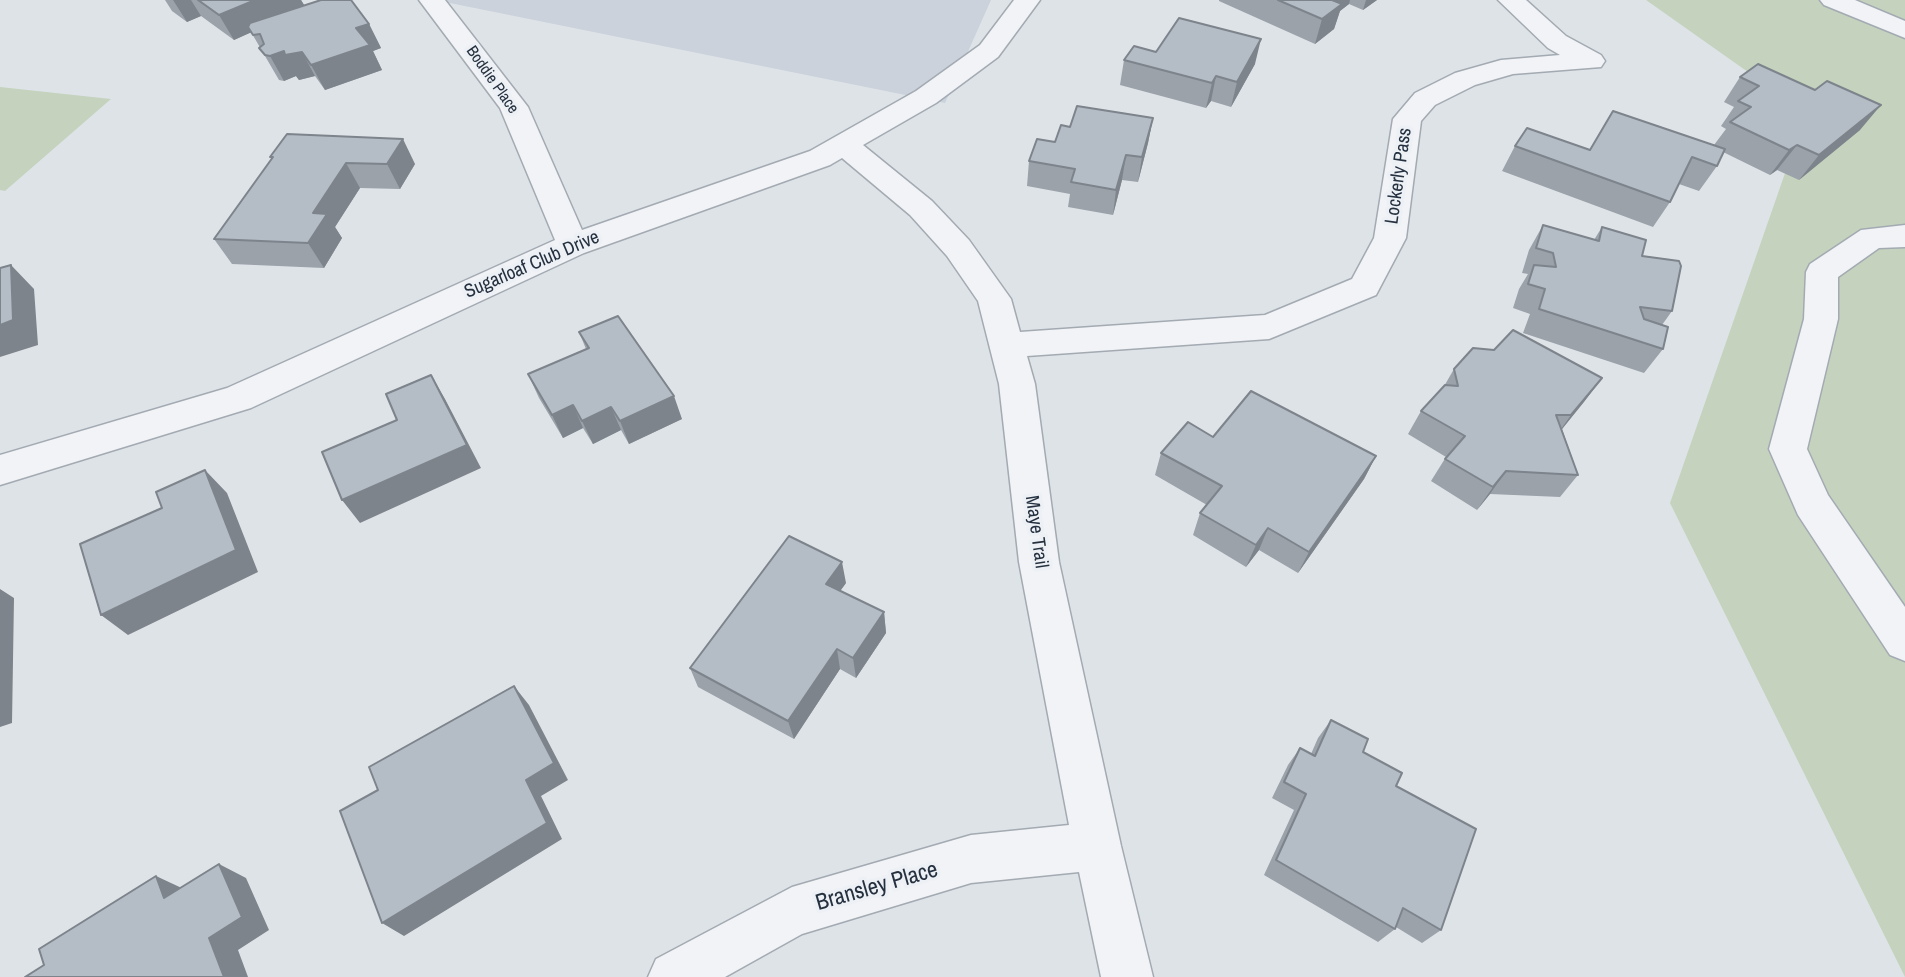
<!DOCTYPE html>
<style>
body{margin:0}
canvas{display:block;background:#dee3e8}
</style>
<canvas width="1905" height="977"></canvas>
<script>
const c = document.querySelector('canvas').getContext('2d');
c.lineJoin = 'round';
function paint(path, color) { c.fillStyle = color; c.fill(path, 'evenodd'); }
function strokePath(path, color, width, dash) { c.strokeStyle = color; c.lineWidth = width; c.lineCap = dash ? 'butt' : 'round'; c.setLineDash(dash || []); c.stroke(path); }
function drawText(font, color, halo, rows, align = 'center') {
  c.font = font + ' "Archivo Narrow",sans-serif'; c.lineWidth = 7; c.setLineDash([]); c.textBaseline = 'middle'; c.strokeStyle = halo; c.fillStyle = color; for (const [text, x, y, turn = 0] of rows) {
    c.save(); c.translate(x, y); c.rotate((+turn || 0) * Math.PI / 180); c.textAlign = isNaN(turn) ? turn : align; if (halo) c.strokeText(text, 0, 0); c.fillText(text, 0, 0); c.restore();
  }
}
const built = new Path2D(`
 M435,0H991L945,103Z`);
const green = new Path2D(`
 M1646,0H1905V977L1670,503L1806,113Z
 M0,87L111,99L5,191L0,190Z`);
const minor = new Path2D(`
 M419,0H445L528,107L582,230L810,151L916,91L980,45L1014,0H1040L998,57L936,103L863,145L932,201L969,240L1011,299L1020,332L1265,315L1352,279L1374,238L1393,119L1415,93L1455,73L1501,60L1560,55L1548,48L1498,0H1526L1566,36L1601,55L1605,61L1601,67L1513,74L1475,85L1435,105L1421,121L1406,238L1376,295L1269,339L1027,356L1035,384L1059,562L1121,846L1153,977H1101L1079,872L971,883L802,934L725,977H648L656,959L792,887L971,835L1069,825L1019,562L999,384L978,301L947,256L910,215L842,158L830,165L584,253L251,408L0,485V455L227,388L555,240L500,108Z
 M1820,0H1855L1905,21V38L1824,5Z
 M1905,225V247L1879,248L1838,277V319L1807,449L1828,495L1905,607V661L1890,655L1798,515L1769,449L1804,319L1806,272L1810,264L1861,230Z`);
const wall = new Path2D(`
 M165,0H301L304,5L369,24L381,48L373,51L382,70L325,90L315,76L299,80L296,76L284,81L279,80L251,32L234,40L201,16L187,22L172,11Z
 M1219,0H1377L1363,10L1349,4L1340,11L1334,29L1315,44L1219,1Z
 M1156,52L1255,64L1231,107L1211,101L1206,108L1120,85L1124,60Z
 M1740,77L1860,130L1799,180L1777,170L1770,175L1723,152L1717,166L1699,191L1679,184L1670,202L1653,227L1502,171L1515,146L1590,150L1714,145L1726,129L1721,126L1734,107L1724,102Z
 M1153,118L1148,143L1138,182L1122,180L1113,215L1068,207L1070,194L1027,186L1029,161L1055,142L1070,127Z
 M270,157L415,164L400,189L360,188L335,227L342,238L324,268L232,264L214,239L272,160Z
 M1543,225L1594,240L1602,227L1642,256L1672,311L1662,325L1663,349L1644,373L1523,333L1530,314L1513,308L1519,289L1528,274L1522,273L1529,250Z
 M579,332L682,419L629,444L621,430L593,444L583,428L563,438L539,398L528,374L586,349Z
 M1454,369L1602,378L1562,429L1578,475L1560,497L1490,494L1477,510L1431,481L1446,457L1408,434L1421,411L1443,388Z
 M1213,437L1376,456L1364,479L1298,573L1259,550L1246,567L1193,535L1200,513L1207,505L1155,475L1161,453Z
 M846,583L840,591L884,612L886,633L856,678L840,669L794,739L698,687L690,668Z
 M1331,720L1396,786L1441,930L1422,943L1396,927L1395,929L1378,942L1264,875L1294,810L1272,798L1288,765L1300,748L1311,754L1318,738Z`);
const shadedWall = new Path2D(`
 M173,0H191L201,16L187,22Z
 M255,0H301L306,8L234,40L219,15Z
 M1330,0H1350L1349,4L1340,11L1334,29L1315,44L1322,19Z
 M1366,0H1377L1363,10Z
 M369,24L381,48L373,51L382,70L325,90L311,65L356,28Z
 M1261,39L1255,64L1231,107L1237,82Z
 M284,51L302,52L315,76L299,80L296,76L284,81L270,56Z
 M1216,76L1211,101L1206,108L1212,83Z
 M1881,105L1860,130L1799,180L1819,155Z
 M1153,118L1148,143L1138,182L1142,157Z
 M403,139L415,164L400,189L387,164Z
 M1797,145L1777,170L1770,175L1789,150Z
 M1126,155L1122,180L1113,215L1116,190Z
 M346,163L360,188L335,227L342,238L324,268L308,243L313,213Z
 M11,265L34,289L38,345L0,357V325Z
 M431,375L445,399L481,468L360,523L342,500Z
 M1602,378L1584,402L1554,439L1571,415Z
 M674,396L682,419L629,444L620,421Z
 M573,405L583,428L563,438L552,415Z
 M611,407L621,430L593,444L582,421Z
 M1376,456L1364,479L1298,573L1309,552Z
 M205,470L227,493L258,572L128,635L101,615Z
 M1506,471L1490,494L1477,510L1493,487Z
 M1268,528L1259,550L1246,567L1256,545Z
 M842,562L846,583L830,605L826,584Z
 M0,589L14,598L12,723L0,727Z
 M884,612L886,633L856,678L853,658Z
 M837,649L840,669L794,739L788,721Z
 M514,686L529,705L568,780L541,796L562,839L404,936L382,923Z
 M219,864L246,878L269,930L238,950L248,977H224L209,938Z
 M156,876L186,890L164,898Z`);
const building = new Path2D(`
 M198,0H255L219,15Z
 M321,0H351L369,24L356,28L370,45L311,65L302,52L285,55L284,51L270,56L265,55L259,48L264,44L260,34L253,35L248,27L250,23Z
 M1278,0H1332L1342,4L1322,19Z
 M1179,18L1261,39L1237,82L1216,76L1212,83L1124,60L1134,46L1156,52Z
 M1758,64L1815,90L1827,81L1881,105L1819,155L1797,145L1789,150L1730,122L1751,107L1738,101L1759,86L1740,77Z
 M1077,106L1153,118L1142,157L1126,155L1116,190L1071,182L1075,169L1029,161L1037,139L1055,142L1061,125L1070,127Z
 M1613,111L1725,149L1717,166L1692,157L1670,202L1515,146L1527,128L1590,150Z
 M287,134L403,139L387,164L346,163L313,213L327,214L308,243L214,239L273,157H270Z
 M1543,225L1599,241L1602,227L1646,240L1642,256L1679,261L1681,266L1672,311L1640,307L1644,319L1668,327L1663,349L1539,309L1545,289L1528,284L1534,265L1556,267L1553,253L1536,248Z
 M11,265L13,320L0,325V268Z
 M618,316L674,396L620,421L611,407L582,421L573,405L552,415L528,374L589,348L579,332Z
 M1513,330L1602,378L1571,415H1556L1578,475L1506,471L1493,487L1445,459L1465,436L1421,411L1445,385L1458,386L1454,369L1473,348L1494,350Z
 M431,375L467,445L342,500L322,452L397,420L386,394Z
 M1251,391L1376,456L1309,552L1268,528L1256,545L1200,513L1222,486L1161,453L1188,422L1213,437Z
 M205,470L236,550L101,615L80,544L162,508L156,492Z
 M789,536L842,562L826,584L884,612L853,658L837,649L788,721L690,668Z
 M514,686L554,763L526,780L547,823L382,923L340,811L378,790L369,767Z
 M1331,720L1368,739L1363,752L1402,773L1396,786L1476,829L1441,930L1403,908L1395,929L1276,860L1306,794L1284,782L1300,748L1315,756Z
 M219,864L242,917L209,938L224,977H25L44,965L39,949L156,876L164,898Z`);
const farStreetnames = [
 ["Boddie Place",492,80,55]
];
const streetNames = [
 ["Lockerly Pass",1399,176,-82],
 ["Sugarloaf Club Drive",532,265,-23],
 ["Maye Trail",1036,532,82]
];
const nearStreetnames = [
 ["Bransley Place",877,887,-16]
];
paint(built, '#cbd2db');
paint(green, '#c5d3be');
strokePath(minor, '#a3aab2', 3);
paint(minor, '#f1f3f6');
paint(wall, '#9ba2aa');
paint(shadedWall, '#7e848b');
paint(building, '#b4bcc6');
strokePath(building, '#7e848b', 2);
drawText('16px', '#263140', '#edf1f6', farStreetnames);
drawText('19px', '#263140', '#edf1f6', streetNames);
drawText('23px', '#263140', '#edf1f6', nearStreetnames);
</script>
